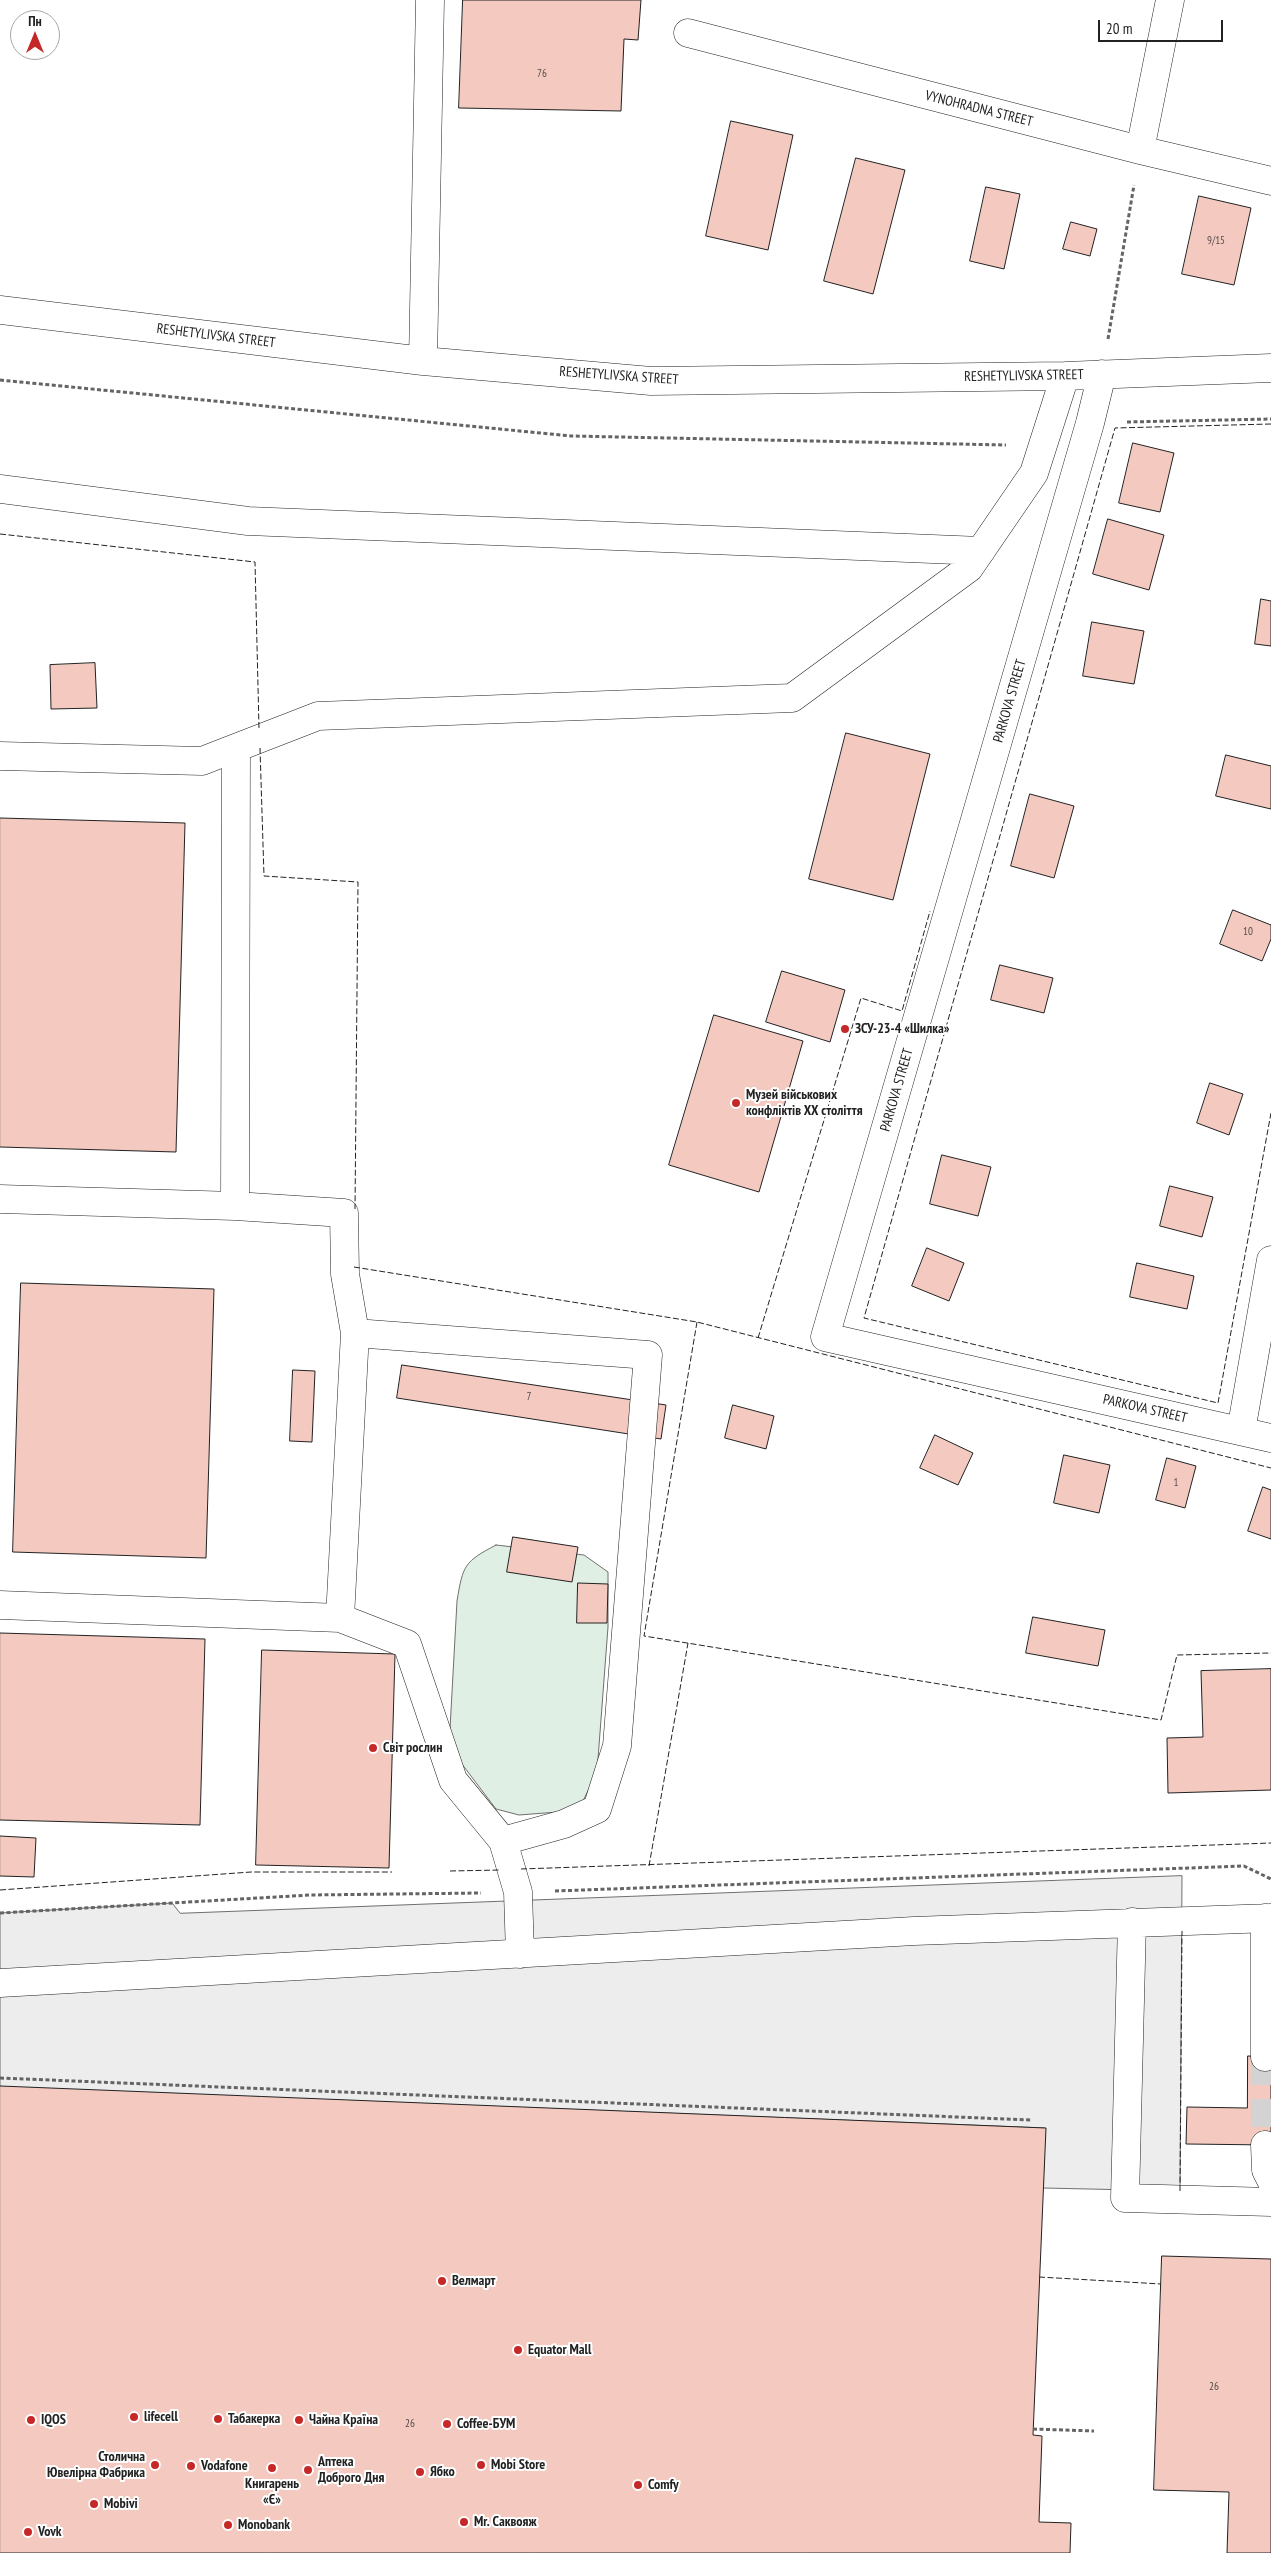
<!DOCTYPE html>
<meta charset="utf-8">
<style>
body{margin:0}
#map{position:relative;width:1271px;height:2553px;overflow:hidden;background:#fff;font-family:"PT Sans Narrow",sans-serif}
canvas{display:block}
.north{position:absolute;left:10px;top:10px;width:50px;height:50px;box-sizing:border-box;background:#fff;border:1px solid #a7a7a7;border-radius:50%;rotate:0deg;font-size:14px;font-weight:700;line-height:20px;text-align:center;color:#222}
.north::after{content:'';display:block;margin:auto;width:18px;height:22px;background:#c62828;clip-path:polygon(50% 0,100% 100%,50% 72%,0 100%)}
.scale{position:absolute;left:1098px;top:20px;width:125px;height:22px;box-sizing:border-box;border:2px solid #222;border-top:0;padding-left:6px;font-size:15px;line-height:18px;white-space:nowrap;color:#222;-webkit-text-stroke:4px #fff;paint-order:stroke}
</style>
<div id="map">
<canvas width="1271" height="2553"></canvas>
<div class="north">Пн</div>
<div class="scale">20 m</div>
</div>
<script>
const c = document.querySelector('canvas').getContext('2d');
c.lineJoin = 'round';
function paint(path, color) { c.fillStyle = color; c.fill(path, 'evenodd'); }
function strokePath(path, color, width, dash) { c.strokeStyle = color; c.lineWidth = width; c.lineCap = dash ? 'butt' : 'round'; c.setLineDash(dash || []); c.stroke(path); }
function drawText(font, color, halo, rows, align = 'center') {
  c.font = font + ' "PT Sans Narrow",sans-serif'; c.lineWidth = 4; c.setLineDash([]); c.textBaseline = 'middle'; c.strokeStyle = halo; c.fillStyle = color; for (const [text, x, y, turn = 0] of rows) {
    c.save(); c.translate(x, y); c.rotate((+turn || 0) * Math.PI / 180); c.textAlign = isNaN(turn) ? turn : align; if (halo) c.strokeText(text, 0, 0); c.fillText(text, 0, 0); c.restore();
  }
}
const green = new Path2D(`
 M496,1545L584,1555L608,1572V1627L597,1772L583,1801L558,1812L519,1815L496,1809L449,1747L457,1601C463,1565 464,1562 496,1545Z`);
const parking = new Path2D(`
 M1182,1876L1180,2191L1043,2188L1045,2128L0,2087V1913L172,1903L180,1913Z`);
const building = new Path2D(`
 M463,0H641L638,40L624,39L621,111L459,108Z
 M731,121L793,135L768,250L706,236Z
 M856,158L905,170L873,294L824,281Z
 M986,187L1020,194L1004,269L970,261Z
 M1199,196L1251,208L1234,285L1182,274Z
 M1071,222L1097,229L1090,256L1063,249Z
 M1133,443L1174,453L1160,512L1119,503Z
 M1108,519L1164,535L1149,590L1093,574Z
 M1261,599L1271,601V646L1255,644Z
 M1092,622L1144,631L1134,684L1083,676Z
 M95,663L97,708L51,709L50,665Z
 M846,733L930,754L893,900L809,879Z
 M1226,755L1271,766V809L1216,796Z
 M1030,794L1074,806L1054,878L1011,866Z
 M0,818L185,823L176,1152L0,1147Z
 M1233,910L1271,925V939L1262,961L1220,944Z
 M1000,965L1053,978L1044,1013L991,1000Z
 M782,971L845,990L830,1042L766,1022Z
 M714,1015L803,1041L759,1192L669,1165Z
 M1210,1083L1243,1094L1229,1135L1197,1123Z
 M942,1155L991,1167L978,1216L930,1204Z
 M1170,1186L1213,1197L1202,1237L1160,1226Z
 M927,1248L964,1263L949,1301L912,1286Z
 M1137,1263L1194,1276L1187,1309L1130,1297Z
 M21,1283L214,1289L206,1558L13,1552Z
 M402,1365L666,1405L661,1439L397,1398Z
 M293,1370L315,1371L312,1442L290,1441Z
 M733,1405L774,1416L766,1449L725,1438Z
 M935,1435L973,1453L958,1485L920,1468Z
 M1064,1455L1110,1465L1099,1513L1054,1503Z
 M1167,1458L1196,1466L1185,1508L1156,1500Z
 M1263,1487L1271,1490V1539L1248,1531Z
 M513,1537L578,1547L572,1582L507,1572Z
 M578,1583L608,1584L607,1623H577Z
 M1033,1617L1105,1630L1098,1666L1026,1653Z
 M0,1633L205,1639L200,1825L0,1820Z
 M262,1650L395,1654L389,1868L256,1865Z
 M1271,1669V1790L1168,1793L1167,1738L1203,1737L1201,1671Z
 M0,1836L36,1838L34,1877L0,1876Z
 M1248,2056L1271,2057V2145L1186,2144L1187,2107L1247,2108Z
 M0,2086L1046,2128L1033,2435L1042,2436L1039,2522L1071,2523L1070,2553H0Z
 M1162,2256L1271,2259V2553H1227L1229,2492L1154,2490Z`);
const minorTunnel = new Path2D(`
 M1265,2057V2145`);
const path = new Path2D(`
 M1108,339L1134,185
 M0,380L571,436L1006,445
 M1127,422L1271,419
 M555,1891L1244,1866L1271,1879
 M0,1913L310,1895L481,1893
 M0,2078L1031,2120
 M1033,2429L1094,2431`);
const minor = new Path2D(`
 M688,33L1140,150L1271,181
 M1140,150L1170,0
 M0,310L423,361L651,381L1065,376L1271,368
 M423,361L430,0
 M1102,374L1090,423L825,1337L1271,1438
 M0,489L248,521L981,551
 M0,756L202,761L318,716L792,698L969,568L1034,473L1065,376
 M0,1199L235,1206L344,1213L345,1274L355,1333L340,1618
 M235,1206L236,748
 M355,1333L648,1355L617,1746L597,1809L564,1824L503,1841
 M1241,1431L1271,1260
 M0,1605L340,1618L407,1644L453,1780L503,1841L518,1892L520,1954
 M1265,1918V2057
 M1132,1922L1125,2198L1271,2202
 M0,1983L914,1931L1271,1918
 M1265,2145L1266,2170L1271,2180`);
const fence = new Path2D(`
 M1271,424L1115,428L864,1318L1218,1403L1271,1113
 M0,534L255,562L259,728
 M260,748L264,876L358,882L355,1209
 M354,1267L697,1322L1271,1468
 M697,1322L644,1636L1161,1720L1177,1655L1271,1653
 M758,1338L861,998L902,1011L930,911
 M649,1866L688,1643
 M521,1869L1271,1843
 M450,1871L501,1870
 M0,1890L251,1872H392
 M1180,2191L1182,1931
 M1039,2277L1161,2284`);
const markers = [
 [845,1029,5,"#c62828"],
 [736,1103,5,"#c62828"],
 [373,1748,5,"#c62828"],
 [442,2281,5,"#c62828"],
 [518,2350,5,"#c62828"],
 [134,2417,5,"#c62828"],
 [218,2419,5,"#c62828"],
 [31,2420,5,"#c62828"],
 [299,2420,5,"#c62828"],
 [447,2424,5,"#c62828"],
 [155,2465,5,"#c62828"],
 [481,2465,5,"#c62828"],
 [191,2466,5,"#c62828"],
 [272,2468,5,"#c62828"],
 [308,2470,5,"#c62828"],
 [420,2472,5,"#c62828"],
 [638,2485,5,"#c62828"],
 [94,2504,5,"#c62828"],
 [464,2522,5,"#c62828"],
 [228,2525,5,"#c62828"],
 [28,2532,5,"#c62828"]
];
const numberNames = [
 ["76",542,74],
 ["9/15",1216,241],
 ["10",1248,932],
 ["7",529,1397],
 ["1",1176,1483],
 ["26",1214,2387],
 ["26",410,2424]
];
const streetNames = [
 ["VYNOHRADNA STREET",979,109,14],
 ["RESHETYLIVSKA STREET",216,336,7],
 ["RESHETYLIVSKA STREET",619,376,4],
 ["RESHETYLIVSKA STREET",1024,376,-1],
 ["PARKOVA STREET",1010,701,-74],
 ["PARKOVA STREET",897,1090,-74],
 ["PARKOVA STREET",1145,1409,13]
];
const poiNames = [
 ["ЗСУ-23-4 «Шилка»",855,1029],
 ["Музей військових",746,1095],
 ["конфліктів ХХ століття",746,1111],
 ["Світ рослин",383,1748],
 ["Велмарт",452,2281],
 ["Equator Mall",528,2350],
 ["lifecell",144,2417],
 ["Табакерка",228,2419],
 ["IQOS",41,2420],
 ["Чайна Країна",309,2420],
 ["Coffee-БУМ",457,2424],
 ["Столична",145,2457,"right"],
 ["Ювелірна Фабрика",145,2473,"right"],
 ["Аптека",318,2462],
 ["Доброго Дня",318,2478],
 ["Mobi Store",491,2465],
 ["Vodafone",201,2466],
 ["Ябко",430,2472],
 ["Книгарень",272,2484,"center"],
 ["«Є»",272,2500,"center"],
 ["Comfy",648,2485],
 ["Mobivi",104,2504],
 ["Mr. Саквояж",474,2522],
 ["Monobank",238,2525],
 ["Vovk",38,2532]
];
paint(green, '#e0efe3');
strokePath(green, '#6f6f6f', 1);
paint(parking, '#ededed');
strokePath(parking, '#6f6f6f', 1);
paint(building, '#f3c9c0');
strokePath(building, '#222', 1);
strokePath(minorTunnel, '#d3d3d3', 28, [28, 14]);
strokePath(minor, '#222', 29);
strokePath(path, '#646464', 3, [4, 2.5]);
strokePath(minor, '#fff', 28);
strokePath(fence, '#222', 1, [6, 2.5]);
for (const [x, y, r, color] of markers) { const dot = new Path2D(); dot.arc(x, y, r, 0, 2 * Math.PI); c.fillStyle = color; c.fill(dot); strokePath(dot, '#fff', 2); }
drawText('11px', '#564c4a', null, numberNames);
drawText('14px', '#222', '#fff', streetNames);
drawText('bold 14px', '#222', '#fff', poiNames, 'left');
</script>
